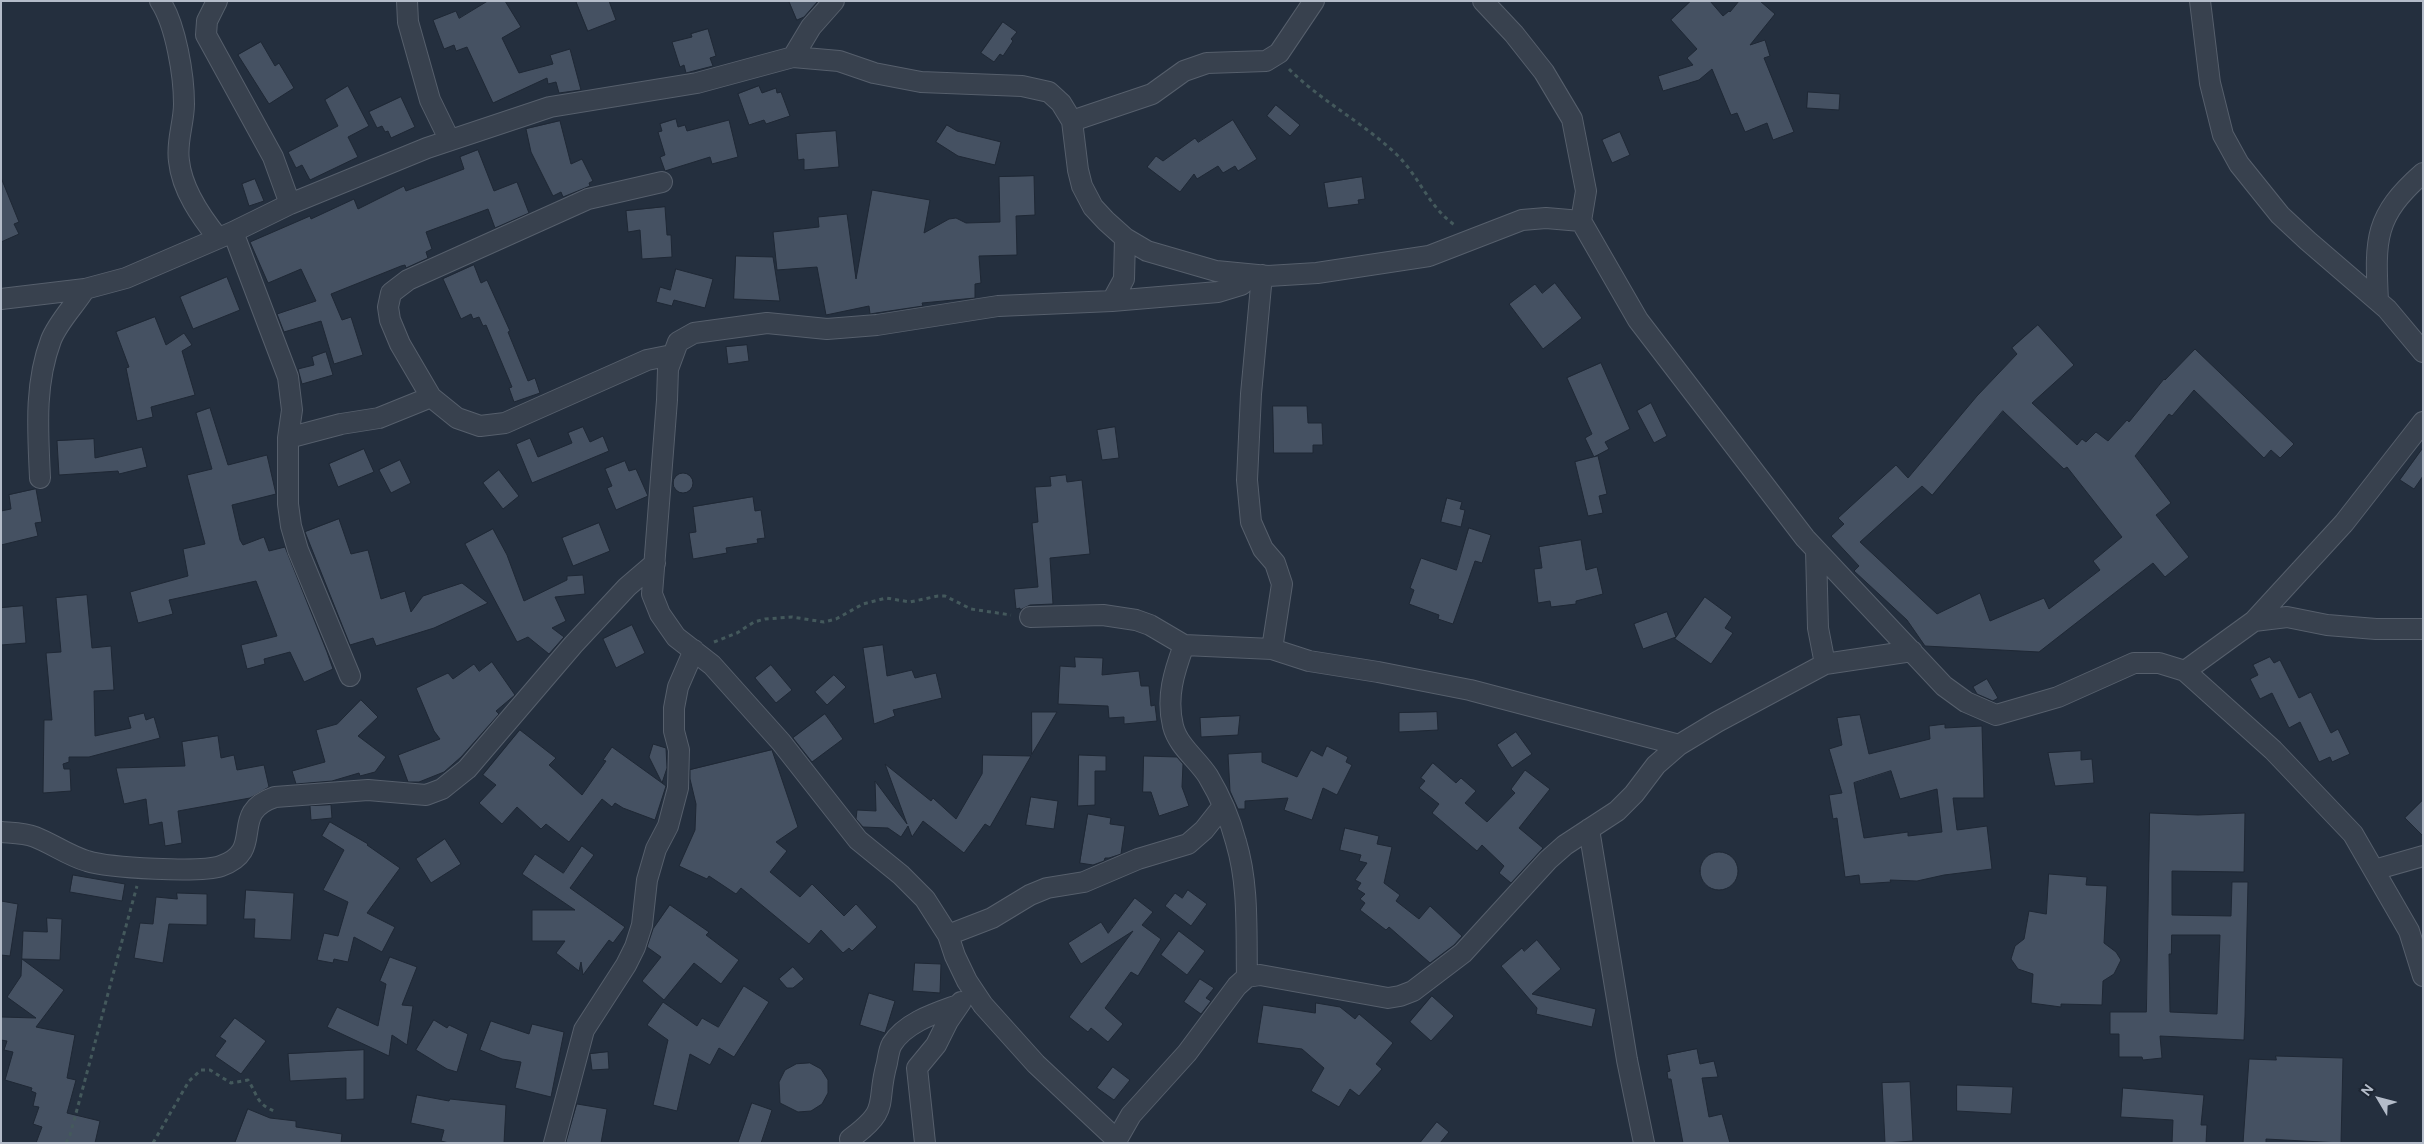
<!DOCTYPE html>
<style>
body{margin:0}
#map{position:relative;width:2424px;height:1144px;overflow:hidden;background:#242f3e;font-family:"DM Sans",sans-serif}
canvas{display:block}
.frame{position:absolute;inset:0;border:2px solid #b4bcc9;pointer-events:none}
.north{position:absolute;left:2354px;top:1074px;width:50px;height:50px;-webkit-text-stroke:4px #1d2633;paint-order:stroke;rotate:307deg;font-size:14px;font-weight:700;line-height:20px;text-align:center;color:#b4bcc9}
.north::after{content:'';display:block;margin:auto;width:18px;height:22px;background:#b4bcc9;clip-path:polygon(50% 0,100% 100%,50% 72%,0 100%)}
</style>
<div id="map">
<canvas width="2424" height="1144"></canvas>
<div class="frame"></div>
<div class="north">N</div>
</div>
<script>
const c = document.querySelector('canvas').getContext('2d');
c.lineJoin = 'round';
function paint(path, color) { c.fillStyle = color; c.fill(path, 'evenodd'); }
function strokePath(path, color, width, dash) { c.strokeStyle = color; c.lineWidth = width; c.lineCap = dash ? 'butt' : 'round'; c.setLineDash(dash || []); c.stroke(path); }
const building = new Path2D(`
 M488,1H505L521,27L502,38L519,73L553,64L550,55L570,49L581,90L559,93L556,82L548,84L547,78L493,103L467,47L456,51L454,45L444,49L433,20L456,11L459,18Z
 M576,1H609L616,20L588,31Z
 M789,1H818L804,17L797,20Z
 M1691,1H1710L1723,16L1729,11L1730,12L1739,1H1760L1775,14L1750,45L1765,40L1770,56L1764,58L1794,132L1773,140L1767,123L1745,132L1737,113L1731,115L1712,69L1699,80L1663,91L1658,76L1693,65L1687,58L1697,49L1671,20Z
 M1003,22L1017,32L1011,39L1013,41L1003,56L1000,54L994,62L981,53Z
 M708,29L716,56L710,58L713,66L686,73L684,65L680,67L672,42L692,37L691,34Z
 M261,42L275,66L279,63L294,88L269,104L238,55Z
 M348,86L369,126L348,137L358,157L310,180L302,165L296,168L288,152L338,126L325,100Z
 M759,86L762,93L776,88L777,93L781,92L790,116L766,124L764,120L749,125L738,94Z
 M1808,92L1840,94L1839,110L1807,108Z
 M401,97L415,127L391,138L388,131L385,132L382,126L377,128L369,112Z
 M1276,105L1300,125L1290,136L1267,116Z
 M676,119L678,127L685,125L687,131L729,120L738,157L712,164L710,157L665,171L660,157L665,155L658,132L662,131L660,124Z
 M1233,120L1257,159L1238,171L1235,166L1223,173L1218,166L1197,179L1194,174L1180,192L1147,167L1156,156L1163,161L1195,138L1198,142Z
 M560,121L571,164L582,159L593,181L589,183L590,186L563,197L561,192L553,196L531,152L526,129Z
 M947,125L957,131L1001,142L995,165L958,156L936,142Z
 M836,131L839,167L804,170V159L798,160L796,134Z
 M1620,132L1630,155L1612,163L1602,140Z
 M478,150L494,191L517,182L529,213L495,228L488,209L426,232L432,249L426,252L428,258L406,268L405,265L401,266L331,294L342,320L351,317L363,355L334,364L321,321L284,332L277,314L316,301L301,269L268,283L250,242L310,216L311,219L354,199L358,209L404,186L406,191L464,169L460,157Z
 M1034,176L1035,215L1016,216L1017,255L979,256L981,283L975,284V298L922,303L923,306L876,313L870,314L869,306L826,315L817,267L777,270L773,232L819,227L818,217L847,214L856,279L872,190L930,200L924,233L949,219L956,218L966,223L1000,222L999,177Z
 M1362,177L1365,199L1358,200L1359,204L1328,208L1324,183Z
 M255,179L264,201L249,206L242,184Z
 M2,180L19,222L14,224L19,234L1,242Z
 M665,207L667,235H671L672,257L642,259L640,230L628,232L626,211Z
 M736,256L773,257L780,301L734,299Z
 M474,265L481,283L487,280L510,331L508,332L528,381L535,378L540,393L514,402L509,388L512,387L486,325L483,326L479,317L473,319L471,314L461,319L443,279Z
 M676,269L713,279L705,308L674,300L672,306L656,302L660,287L670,290Z
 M227,277L240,310L193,329L180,297Z
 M1555,283L1582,318L1543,349L1509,304L1535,284L1542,293Z
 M155,317L166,345L184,333L192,345L182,351L195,395L151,407L153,417L137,421L126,368L129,367L116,332Z
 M2038,325L2074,365L2032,403L2077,445L2082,439L2086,442L2096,432L2108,441L2127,420L2129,422L2164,379L2165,380L2195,349L2294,444L2280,458L2271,450L2264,458L2194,390L2172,416L2169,414L2135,456L2171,503L2156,515L2189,557L2165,577L2153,563L2039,652L1925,646L1907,620L1854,571L1859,566L1831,536L1844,524L1838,518L1896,465L1908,478L1977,396L2017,354L2012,348ZM2003,411L2064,469L2067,467L2122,537L2093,561L2100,570L2049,609L2044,598L1990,621L1980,593L1937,614L1860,542L1922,486L1932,495Z
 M747,345L749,361L728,364L726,347Z
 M326,352L333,375L302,384L298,369L314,365L312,357Z
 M1601,363L1630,429L1605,442L1609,449L1594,457L1585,438L1592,434L1567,378Z
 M1651,403L1667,436L1654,443L1637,411Z
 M1273,406H1307L1308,423H1322L1323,445H1313V453H1274Z
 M210,408L228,465L267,455L276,494L232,505L240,540L243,545L264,537L269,551L285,547L327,652L333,669L304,682L290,652L264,659L265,664L247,669L241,645L277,636L256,581L169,600L173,614L138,623L130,592L188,576L183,549L205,544L187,475L212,469L196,413Z
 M583,427L590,442L603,436L609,451L532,483L516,444L530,438L538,457L572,443L568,433Z
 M1115,427L1119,458L1102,460L1097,430Z
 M94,439L95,458L142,447L147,467L119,474L118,471L59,475L57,441Z
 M2423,448V476L2414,489L2400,480Z
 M364,449L374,472L338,487L329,464Z
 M1598,456L1607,494L1599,496L1603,513L1588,516L1575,462Z
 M400,460L411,483L391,493L379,470Z
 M625,461L629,471L636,469L648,496L616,510L607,488L612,486L605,469Z
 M499,470L519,496L503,509L483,483Z
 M673 483a10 10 0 1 1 20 0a10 10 0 1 1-20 0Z
 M1066,475L1067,482L1082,480L1090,554L1050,558L1053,604L1030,605L1020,610V608L1016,609L1014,589L1038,587L1032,523L1038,522L1035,487L1051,486L1050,477Z
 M36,489L42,522L35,523L38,536L1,545V511L11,509L9,495Z
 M753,497L755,511L761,510L765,538L757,539L758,543L726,548L727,553L693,559L689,533L696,532L693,507Z
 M1447,498L1462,502L1460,509L1465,510L1461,527L1441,522Z
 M339,519L351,554L368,550L381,599L405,591L411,612L423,596L462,583L488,603L434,628L376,646L373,638L350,645L305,532Z
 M599,523L610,551L573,566L562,538Z
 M1469,528L1491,535L1482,563L1475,561L1453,624L1438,619L1439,615L1409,604L1414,590L1410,588L1421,558L1456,570Z
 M493,529L507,555L524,601L567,580V576L583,575L585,594L555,597L566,621L552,628L564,637L549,654L528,637L517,642L465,544Z
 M1581,540L1586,570L1597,567L1603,594L1576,601V604L1551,607L1550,601L1538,603L1534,569L1542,568L1539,547Z
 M87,595L92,648L111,646L114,690L94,691L95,736L131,728L128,717L144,713L146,720L154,717L160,738L89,757H69V762L63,764L64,769H70L71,791L43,793L44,720H52L46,653L61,652L56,598Z
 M1705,597L1732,617L1725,628L1733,633L1711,664L1675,639Z
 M23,606L26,643L1,645V608Z
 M1667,612L1676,637L1643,649L1634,624Z
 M632,625L645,653L616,668L603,639Z
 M883,645L887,676L912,670L915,678L936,673L942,698L893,710L895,716L874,724L863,648Z
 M1075,657L1103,658L1102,675L1139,671L1141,686H1149L1151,706L1155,705L1157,721L1124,724V717L1109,718L1108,706L1058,704L1060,666L1075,667Z
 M2270,657L2274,663L2280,660L2299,698L2311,692L2331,733L2338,729L2350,754L2332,762L2330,757L2319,762L2300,722L2289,728L2272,693L2260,699L2250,679L2258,675L2253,665Z
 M492,662L515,695L496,711L499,714L461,757L444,772L419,782H408L398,755L440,739L434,731L416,688L448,673L453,679L474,664L479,671Z
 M771,665L792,690L776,703L755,678Z
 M834,675L846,687L827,705L815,692Z
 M1987,679L1998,698L1993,701L1977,694L1973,687Z
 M361,700L378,717L358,736L386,757L375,772L360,776L359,773L332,781L296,784L292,771L325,762L316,730L337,724Z
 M1032,712H1057L1032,754Z
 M1437,712L1438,730L1399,732V713Z
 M825,714L843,739L812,762L793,738Z
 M1860,715L1869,754L1930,739L1929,726L1945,724V728L1982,726L1984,798H1953L1957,830L1987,826L1992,869L1944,875L1917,881L1890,880L1891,882L1860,884L1859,875L1845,877L1837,818L1833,819L1829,795L1842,793L1829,749L1842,745L1837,718ZM1891,771L1900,799L1937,789L1942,832L1908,836V832L1864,838L1854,783Z
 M1240,716L1238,735L1201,737L1200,718Z
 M520,730L556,758L549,765L582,795L606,761L603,760L612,747L662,783L649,757L653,744L666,748L667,768L662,783L666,786L655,820L623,808L615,803L612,807L602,799L569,842L546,824L541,829L517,807L502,824L479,803L496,785L483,775Z
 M1516,732L1532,754L1512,768L1497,745Z
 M218,736L221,758L234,755L237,770L264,765L269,787L250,798L178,811L182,843L165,846L162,822L149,825L146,799L124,804L116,768L185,766L182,742Z
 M1327,746L1348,757L1346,762L1352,765L1337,795L1323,788L1312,820L1284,810L1288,798L1245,801V809H1238L1230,791L1228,754L1262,752V762L1297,777L1311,750L1322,756Z
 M772,750L798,827L776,842L787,851L770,872L800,897L812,884L844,916L856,904L877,927L852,951L849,948L843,953L821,930L809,944L741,888L736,894L709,876L707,879L679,866L695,830L696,804L690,779V770Z
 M2081,751V760L2092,759L2094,783L2055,786L2048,753Z
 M983,755L1031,756L990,827L985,824L964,853L923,821L912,837L908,826L901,837L888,828L863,827L856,819L857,810L876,811L875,781L907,824L885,764L931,801L933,798L956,819L982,774Z
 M1079,755L1106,756V771H1095V805L1078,806Z
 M1144,756L1177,757L1183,764L1182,787L1189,806L1159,816L1151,792H1143Z
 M1433,763L1456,783L1461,778L1476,791L1465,803L1487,822L1515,793L1511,789L1525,770L1550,789L1519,828L1543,848L1511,883L1499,873L1504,866L1482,845L1477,851L1432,813L1439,804L1419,788L1425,781L1421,778Z
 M1031,797L1058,801L1054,829L1026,825Z
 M2423,800V836L2405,818Z
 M331,805L332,818L311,820L310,806Z
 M2150,813L2198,815L2245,813L2244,872L2172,871V915L2231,916L2232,882H2248L2245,1016L2244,1040L2160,1036L2162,1058L2143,1060L2142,1057H2119V1034H2110V1012H2146ZM2172,935H2220L2217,1014L2170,1012L2169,954H2171Z
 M1088,814L1111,818L1110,824L1125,826L1121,854L1109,858H1105L1104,861L1093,865L1080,863Z
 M330,822L368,844L367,845L400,868L367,913L395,927L382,952L354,937L348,962L334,959L333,963L317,960L324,933L338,936L348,902L323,890L344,850L322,836Z
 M1345,828L1379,836L1377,844L1392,847L1384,883L1400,895L1396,901L1419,919L1430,906L1462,936L1454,945L1430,963L1389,927L1386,930L1360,910L1365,903L1360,899L1365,894L1357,889L1361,883L1355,880L1367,863L1359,861L1361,855L1340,850Z
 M445,839L461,864L431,883L416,859Z
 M582,846L594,855L570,888L625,927L613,943L609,940L583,975L581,962L579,971L556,953L565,941H532V910H575L522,874L535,854L563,873Z
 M1700 871a19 19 0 1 1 38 0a19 19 0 1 1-38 0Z
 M2049,874L2087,877L2086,885L2107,886L2104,943L2116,952L2121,960L2114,974L2103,981L2102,1005L2061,1004V1007L2031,1003L2033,974L2018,969L2011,959L2015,946L2024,939L2029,911L2046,914Z
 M73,875L125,884L122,901L70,892Z
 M246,890L294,893L291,940L254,938L255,919H244Z
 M1188,890L1207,904L1191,926L1165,906L1175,893L1182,898Z
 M177,893L207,894V925L169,924L163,963L134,958L140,923L153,924L156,897L177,899Z
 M1135,898L1153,912L1142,925L1161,939L1138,976L1131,972L1105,1008L1123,1024L1108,1042L1091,1028L1088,1032L1069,1017L1133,931L1081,964L1068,943L1101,922L1108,933Z
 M1,901L18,904L10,956L1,955Z
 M670,905L709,932L706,935L739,960L721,984L694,963L664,1000L642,981L661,957L647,947L653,929Z
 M47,918L62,919L60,960L22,959L64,990L36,1027L75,1035L67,1078L76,1080L67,1113L100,1121L95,1143H36L42,1127L33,1124L39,1107L33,1106L36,1093L31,1091L32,1088L5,1080L13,1052L4,1050L7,1041L1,1040V1017L36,1018L7,997L21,976L23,931L47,932Z
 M1179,931L1205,951L1187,975L1161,955Z
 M1537,940L1561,969L1532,994L1596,1009L1592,1027L1536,1014L1537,1008L1501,966L1522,948L1524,951Z
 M390,957L417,967L402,1005L413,1006L407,1045L392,1035L389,1056L327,1027L337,1007L378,1026L386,984L380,981Z
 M915,963L941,964L940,993L913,991Z
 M793,967L804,979L793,988H787L779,979Z
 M1200,979L1214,988L1206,998L1211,1001L1201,1014L1184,1002Z
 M744,986L769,1002L734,1057L719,1048L710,1065L690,1054L677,1111L653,1105L668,1040L647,1025L663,1002L697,1026L702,1018L718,1027Z
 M869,993L895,1001L885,1033L860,1025Z
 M1432,996L1454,1016L1431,1041L1410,1022Z
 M1316,1003L1340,1007L1355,1019L1359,1014L1393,1043L1376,1064L1382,1069L1359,1096L1350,1089L1339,1107L1311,1091L1324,1068L1302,1049L1257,1043L1263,1005L1315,1013Z
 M235,1018L266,1041L241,1074L215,1056L226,1041L220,1037Z
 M434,1020L447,1028L449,1025L468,1034L457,1072L447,1069L416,1050Z
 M491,1021L529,1034L532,1024L564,1032L551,1097L515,1088L521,1062L502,1059L480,1050Z
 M1697,1049L1700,1064L1714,1061L1718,1077L1702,1078L1709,1117L1722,1114L1730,1143H1683L1671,1079H1668L1667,1072L1670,1071L1667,1055Z
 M364,1050V1099L346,1100V1078L290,1081L288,1054Z
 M608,1052L609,1069L592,1070L590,1054Z
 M2276,1056L2343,1058L2341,1143L2266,1139V1143H2243L2249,1059L2276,1060Z
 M810,1063L821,1069L828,1080V1093L822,1104L811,1111L798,1112L780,1103L779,1082L785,1070L796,1064Z
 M1113,1067L1130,1080L1114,1100L1097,1088Z
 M1910,1082L1913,1141L1885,1143L1882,1083Z
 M1957,1085L2013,1087L2011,1114L1957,1111Z
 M2123,1088L2204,1095L2201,1125H2207L2206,1143H2172L2173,1120L2121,1117Z
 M417,1095L449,1101L450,1099L506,1105L504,1143H449L441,1141L444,1130L411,1123Z
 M752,1103L772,1110L761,1143H738Z
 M577,1104L607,1109L601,1143H566Z
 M248,1109L270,1118L296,1121V1127L342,1134L341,1143H235Z
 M1437,1122L1449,1132L1440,1143H1420Z`);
const path = new Path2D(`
 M1289,69C1321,101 1362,122 1395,153C1419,175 1428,207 1456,226
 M714,642L737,633L754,622L765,619L792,617L824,622L836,619L863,604L886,598L910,602L938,596H945L971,609L1011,615
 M66,1143L70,1135C93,1052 114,969 137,886
 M153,1143L189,1081L201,1070H210L231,1083L248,1080C259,1097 255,1103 276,1112`);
const street = new Path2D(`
 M160,1C176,25 184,76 184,104C184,123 176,142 179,161C182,190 201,217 218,238
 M217,1L207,21L206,35L273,157L290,204
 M407,1L408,22L430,100L449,139
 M1483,1L1514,34L1544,72L1572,119L1586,191L1581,221
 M2200,1L2210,83L2223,135L2239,164L2280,215L2308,241L2387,309L2423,352
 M793,57L811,27L834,1
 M1072,121L1152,94L1184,71L1207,63L1266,61L1279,53L1314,1
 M662,182L588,199L408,280L391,293L388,307L390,320L400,344L431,397L457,418L480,426L505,423L647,360L672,355
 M233,232L288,377L292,410L288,438V504L291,526L298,550L350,676
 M1262,275L1251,394L1247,480L1251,522L1263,549L1275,563L1282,584L1272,649
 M1,299L85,289L126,278L233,232L290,204L427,148L550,107L697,83L793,57L839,61L874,73L921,82L1022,86L1049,92L1061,103L1072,121L1078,170L1082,186L1093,207L1106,221L1125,238L1147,251L1216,271L1268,276L1317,273L1429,256L1522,220L1546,218L1581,221L1638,320L1805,538L1944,686L1966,702L1996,715L2058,697L2134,663H2159L2185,671L2273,750L2353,834L2409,931L2423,976
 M1112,301L1124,279L1125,238
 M2378,301C2375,239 2374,216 2423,173
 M288,438L341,424L379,418L431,397
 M40,478C38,432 34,385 51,340C58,322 75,305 85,289
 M1816,550L1818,628L1825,664
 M1030,617L1103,615L1136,620L1150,625L1184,645L1272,649L1309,661L1378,672L1470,690L1679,745
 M2254,621L2287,617L2327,625L2376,629H2423
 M1184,645C1174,672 1166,697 1173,726C1178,746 1197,759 1208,776C1220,796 1230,819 1236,842C1249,885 1246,932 1247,977
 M2185,671L2254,621L2344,523L2423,422
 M1589,829L1627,1060L1644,1143
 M1,832C12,833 25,833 35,837C53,844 69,856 87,861C109,868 201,873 221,866C267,850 227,813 275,797L368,790L426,795L442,789L467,769L573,645L627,587L655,563
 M2374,870L2423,856
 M948,935L992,918L1030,895L1047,888L1084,882L1138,859L1188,844L1204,830L1223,806
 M850,1139C892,1108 875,1105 887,1063C888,1057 889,1049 892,1044C906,1022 936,1013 958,1005
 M1116,1139L1036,1064L983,1005L967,981L955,956L948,935L925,899L901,875L858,840L781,742L712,665L676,637L660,614L652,594L667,400L668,369L678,342L694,333L767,323L827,329L877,325L998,306L1112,301L1218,292L1241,285L1253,275
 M554,1143L584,1030L626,965L635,947L642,925L647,880L656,849L668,826L678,788L679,750L674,731V708L678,687L694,650
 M925,1143L917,1068L936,1045L948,1021L961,1002
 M1115,1143L1131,1115L1187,1053L1237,986L1247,977L1260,975L1388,998L1400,996L1413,991L1463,953L1548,860L1565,845L1617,811L1634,794L1656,765L1679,745L1717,722L1825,664L1912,651`);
paint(building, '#455162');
strokePath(building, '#1f2835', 1);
strokePath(street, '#565f6c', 22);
strokePath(path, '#44595c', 3, [4, 4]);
strokePath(street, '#38414e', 20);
</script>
